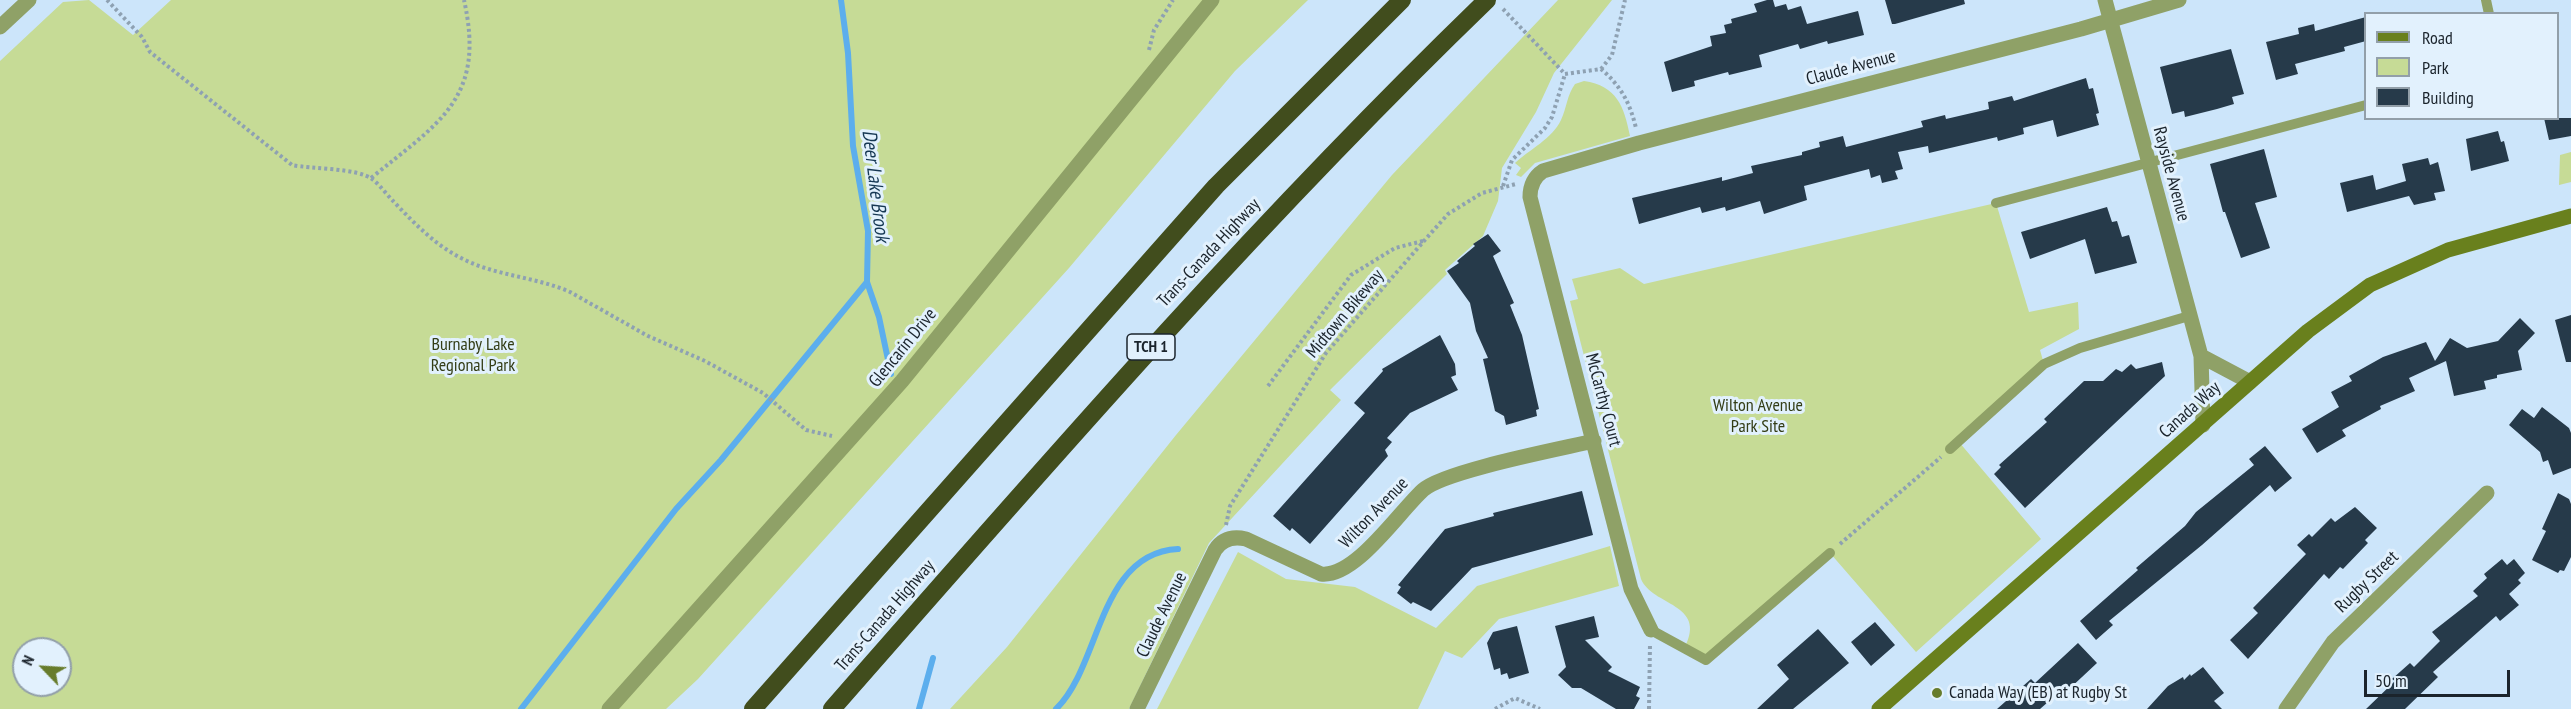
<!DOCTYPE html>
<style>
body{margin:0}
#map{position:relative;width:2571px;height:709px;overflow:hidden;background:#cce5fa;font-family:"PT Sans Narrow",sans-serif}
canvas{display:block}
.legend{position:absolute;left:2364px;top:12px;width:195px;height:108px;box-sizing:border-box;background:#e2f1fd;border:2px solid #929fa9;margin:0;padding:8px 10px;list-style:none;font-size:18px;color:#1b242c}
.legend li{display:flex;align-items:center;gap:12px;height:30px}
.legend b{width:30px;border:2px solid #929fa9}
.north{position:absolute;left:12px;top:637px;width:60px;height:60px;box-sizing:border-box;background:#e2f1fd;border:2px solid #929fa9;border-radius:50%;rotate:295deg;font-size:16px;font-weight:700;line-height:24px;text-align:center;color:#1b242c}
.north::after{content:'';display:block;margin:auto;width:21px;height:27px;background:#677c2c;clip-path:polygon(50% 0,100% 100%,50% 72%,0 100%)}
.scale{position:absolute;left:2364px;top:670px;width:146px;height:27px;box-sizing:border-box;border:3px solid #1b242c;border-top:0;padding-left:8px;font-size:18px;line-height:21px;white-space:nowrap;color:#1b242c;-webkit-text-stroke:4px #e2f1fd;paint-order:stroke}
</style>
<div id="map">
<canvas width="2571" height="709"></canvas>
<ul class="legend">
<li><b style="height:8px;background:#69801d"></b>Road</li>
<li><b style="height:16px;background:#c6db96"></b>Park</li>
<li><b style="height:16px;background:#263a4a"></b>Building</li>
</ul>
<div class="north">N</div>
<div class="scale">50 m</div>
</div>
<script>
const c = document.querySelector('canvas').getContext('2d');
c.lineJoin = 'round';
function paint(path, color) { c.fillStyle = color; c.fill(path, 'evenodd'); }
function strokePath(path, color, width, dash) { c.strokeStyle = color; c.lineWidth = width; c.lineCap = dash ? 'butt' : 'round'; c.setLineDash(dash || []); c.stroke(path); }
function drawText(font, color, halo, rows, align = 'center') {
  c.font = font + ' "PT Sans Narrow",sans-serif'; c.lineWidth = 6; c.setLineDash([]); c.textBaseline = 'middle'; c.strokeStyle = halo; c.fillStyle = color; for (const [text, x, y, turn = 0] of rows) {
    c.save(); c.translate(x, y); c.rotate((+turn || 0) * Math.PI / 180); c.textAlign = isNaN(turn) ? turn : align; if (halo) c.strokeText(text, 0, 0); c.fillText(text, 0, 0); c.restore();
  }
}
const green = new Path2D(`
 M89,0L133,35L171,0H1308L1235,71L1069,268L698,679L666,709H0V61L63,2ZM24,649H60V685H24Z
 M1558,0H1612L1554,73L1536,112L1502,168L1498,201L1483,236L1445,270L1447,274L1330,390L1341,400L1209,543L1129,709H950L1007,647L1176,435L1392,175Z
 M1584,81C1617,86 1624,106 1630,136L1535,163L1521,177L1516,175L1521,168L1515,163C1530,149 1552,139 1561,120C1567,107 1567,95 1575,84Z
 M2571,152V182L2559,185L2560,155Z
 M1996,203L2029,312L2078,302L2079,329L2040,350L2044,364L1959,442L2041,539L1916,652L1830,553L1706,660L1685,647C1707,603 1652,606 1641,579L1570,301L1578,299L1572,279L1620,268L1644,284Z
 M1610,546L1619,586L1499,619L1462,658L1445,651L1418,709H1157L1238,552L1286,579L1355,587L1436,628L1477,586Z`);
const stream = new Path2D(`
 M841,0L848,53L853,146L868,231L867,282L879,317L891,374
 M521,709L676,509L721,460L867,282
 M919,709L933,658
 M1056,709C1101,666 1098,553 1178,549`);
const building = new Path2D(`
 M1767,0H1773L1775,7L1786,4L1788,10L1801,6L1807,24L1858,11L1864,35L1828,44L1827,41L1800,49L1798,44L1759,55L1762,67L1729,75L1728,72L1694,81L1695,86L1672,92L1664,62L1712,46L1710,36L1726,33L1724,25L1732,23L1731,19L1757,12L1754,4Z
 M1885,0H1964L1965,4L1895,24H1892Z
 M2366,17V41L2344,47L2345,51L2295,64L2298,74L2276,80L2266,42L2299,34L2298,28L2314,24L2315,31Z
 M2231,49L2244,94L2232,97L2234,104L2217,109L2185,117L2184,111L2172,114L2160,67Z
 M2086,78L2089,89L2093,88L2099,113L2096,114L2099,125L2057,137L2053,120L2023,128L2024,134L1998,141L1997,137L1929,153L1928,146L1898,152L1903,169L1895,171L1898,179L1882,183L1880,175L1871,178L1869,169L1804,186L1807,200L1764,214L1760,201L1726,211L1725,207L1702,213L1700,207L1639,224L1632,198L1722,177V181L1753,173L1751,166L1802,155V152L1820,147L1819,142L1843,136L1846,147L1923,127L1921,121L1945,115L1946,119L1989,109L1988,102L2012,96L2014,101Z
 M2544,118H2571V136L2549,140Z
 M2498,131L2501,142L2504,141L2509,161L2471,171L2466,139Z
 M2264,149L2277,197L2255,203L2270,248L2241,258L2225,212H2223L2210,164Z
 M2428,158L2430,165L2438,162L2445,191L2434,193L2436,200L2414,205L2409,196L2347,212L2340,183L2373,175L2376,190L2406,181L2402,164Z
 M2107,207L2112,222L2117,221L2122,237L2129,235L2137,263L2095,274L2085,239L2030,259L2021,232Z
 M1488,234L1501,251L1493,256L1514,303L1510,305L1522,335L1539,409L1536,410L1537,416L1506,425L1504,416L1495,411L1483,359L1488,358L1476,331L1470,303L1447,271L1459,263L1457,261L1475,246L1473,244Z
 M2571,315V362H2566L2555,320Z
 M2520,318L2535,333L2518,351L2522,370L2497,375V378L2484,381L2486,389L2454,396L2446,361L2409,378L2415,391L2380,406L2381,409L2342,430L2346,436L2317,453L2302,429L2339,407L2331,392L2352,381L2349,376L2383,357L2426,342L2435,361L2450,338L2467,348L2498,341Z
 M1440,335L1455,364L1456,375L1451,377L1458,390L1410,413L1387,438L1392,442L1385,450L1388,456L1310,544L1292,528L1290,531L1273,516L1365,413L1354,403L1383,371L1382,369Z
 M2162,362L2165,376L2025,508L1994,474L2001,467L1999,465L2047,422L2044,419L2084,381H2103L2116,369L2122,372L2131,364L2136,369Z
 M2542,407L2569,428L2571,433V468L2553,475L2548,460L2543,462L2540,452L2509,425L2522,409L2534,418Z
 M2265,446L2292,478L2275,492L2270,485L2202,545L2109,621L2113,625L2096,640L2080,621L2138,570L2136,568L2185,526L2196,512L2254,465L2249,459Z
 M1582,491L1593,535L1472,568L1431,611L1413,602L1411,604L1397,593L1401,587L1398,585L1445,529L1494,516L1493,513Z
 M2558,493L2569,499L2571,504V557L2564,571L2560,570L2558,573L2532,560L2546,531L2542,529Z
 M2355,507L2377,528L2365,540L2368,543L2343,569L2340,567L2329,579L2324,574L2248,659L2230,640L2258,613L2253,608L2306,554L2297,545L2309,534L2312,537L2331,518L2335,522Z
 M2502,559L2507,565L2514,559L2525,573L2518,580L2521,583L2509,594L2519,605L2500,621L2496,616L2433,672L2438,677L2405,709H2366L2395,681L2392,679L2410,663L2414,667L2440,641L2432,632L2478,596L2473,591L2487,578L2484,574Z
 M1594,616L1599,637L1585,640L1612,667L1608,671L1640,687L1636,696L1640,698L1634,709H1616L1581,688H1572L1558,675L1566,667L1555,626Z
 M1875,622L1895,645L1871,666L1851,642Z
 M1517,626L1529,673L1509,679L1507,673L1501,675L1500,668L1494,670L1487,643L1493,632Z
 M1818,629L1849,663L1793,709H1757L1789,679L1777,665Z
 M2078,643L2097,663L2067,691L2064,688L2040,709H1997L2031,679L2035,683Z
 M2203,667L2224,693L2214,701L2222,709H2147L2168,686L2183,677L2184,680L2190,674L2191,676Z`);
const path = new Path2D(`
 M107,0L142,37L150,52L292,165C311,169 358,168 372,179C380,185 387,195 394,202C416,225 436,246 465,260C498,276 536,277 570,292L648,336L705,361L763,393L806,430L832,436
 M1503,9L1565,74
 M1149,50L1154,30L1173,0
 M1601,69L1612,55L1625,0
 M1565,74L1601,69C1621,86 1630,103 1636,128
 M371,178C440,122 486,98 464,0
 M1503,186L1512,160L1545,128L1552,117L1565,74
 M1268,386L1351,275L1395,248L1423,241
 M1226,525L1230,506L1326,353L1424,241L1448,214L1482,193L1516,184
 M1840,544L1941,457
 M1495,709L1515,698L1540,709
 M1649,709L1650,644`);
const service = new Path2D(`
 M2486,0L2489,14
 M1996,203L2366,105
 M1950,449L2044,364L2080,348L2189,316
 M1651,630L1706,660L1830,553`);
const minor = new Path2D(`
 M2105,0L2201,356L2203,425
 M0,27L29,0
 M2201,356L2250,382
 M1651,630L1631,589L1530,197C1530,186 1534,177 1543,171L1639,143L2081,29L2179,0
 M609,709L902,381L1212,0
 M1137,709L1215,550C1222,539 1233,536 1246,539L1321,574C1355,578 1398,513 1423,490C1444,471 1560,449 1594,441
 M2286,709L2333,642L2487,493`);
const secondary = new Path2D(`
 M1879,709L2308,331L2370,285L2448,250L2571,216`);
const motorway = new Path2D(`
 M753,709L1216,186L1402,0
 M832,709C1044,467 1255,224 1487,0`);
const markers = [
 [1937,693,6,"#677c2c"]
];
const shields = [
 [1151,347,48]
];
const shieldNames = [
 ["TCH 1",1151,347]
];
const streetNames = [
 ["Claude Avenue",1851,68,-15],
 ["Rayside Avenue",2171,174,75],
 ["Trans-Canada Highway",1209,253,-47],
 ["Midtown Bikeway",1345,314,-50],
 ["Glencarin Drive",903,348,-51],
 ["McCarthy Court",1603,400,75],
 ["Canada Way",2190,410,-42],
 ["Wilton Avenue",1374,513,-46],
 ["Rugby Street",2367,582,-44],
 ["Claude Avenue",1162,615,-64],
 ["Trans-Canada Highway",885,616,-49]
];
const parkNames = [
 ["Burnaby Lake",473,345],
 ["Regional Park",473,366],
 ["Wilton Avenue",1758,406],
 ["Park Site",1758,427]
];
const poiNames = [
 ["Canada Way (EB) at Rugby St",1949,693]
];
const waterNames = [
 ["Deer Lake Brook",875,186,83]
];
paint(green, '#c6db96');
strokePath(stream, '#5caeed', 6);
paint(building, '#263a4a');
strokePath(path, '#8ea1b2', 4, [3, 3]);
strokePath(service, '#8fa167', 10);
strokePath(minor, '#8fa167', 15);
strokePath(secondary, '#69801d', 15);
strokePath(motorway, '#414d1d', 18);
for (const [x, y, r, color] of markers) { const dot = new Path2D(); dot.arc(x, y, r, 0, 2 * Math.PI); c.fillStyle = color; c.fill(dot); strokePath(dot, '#e2f1fd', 2); }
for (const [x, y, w] of shields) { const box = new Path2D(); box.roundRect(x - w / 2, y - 13, w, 26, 4.5); c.fillStyle = '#e2f1fd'; c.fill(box); strokePath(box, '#1b242c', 1.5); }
drawText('bold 16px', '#1b242c', null, shieldNames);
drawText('18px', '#1b242c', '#e2f1fd', streetNames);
drawText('18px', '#333d16', '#e2f1fd', parkNames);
drawText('18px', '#1b242c', '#e2f1fd', poiNames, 'left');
drawText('italic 20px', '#163853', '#e2f1fd', waterNames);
</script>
